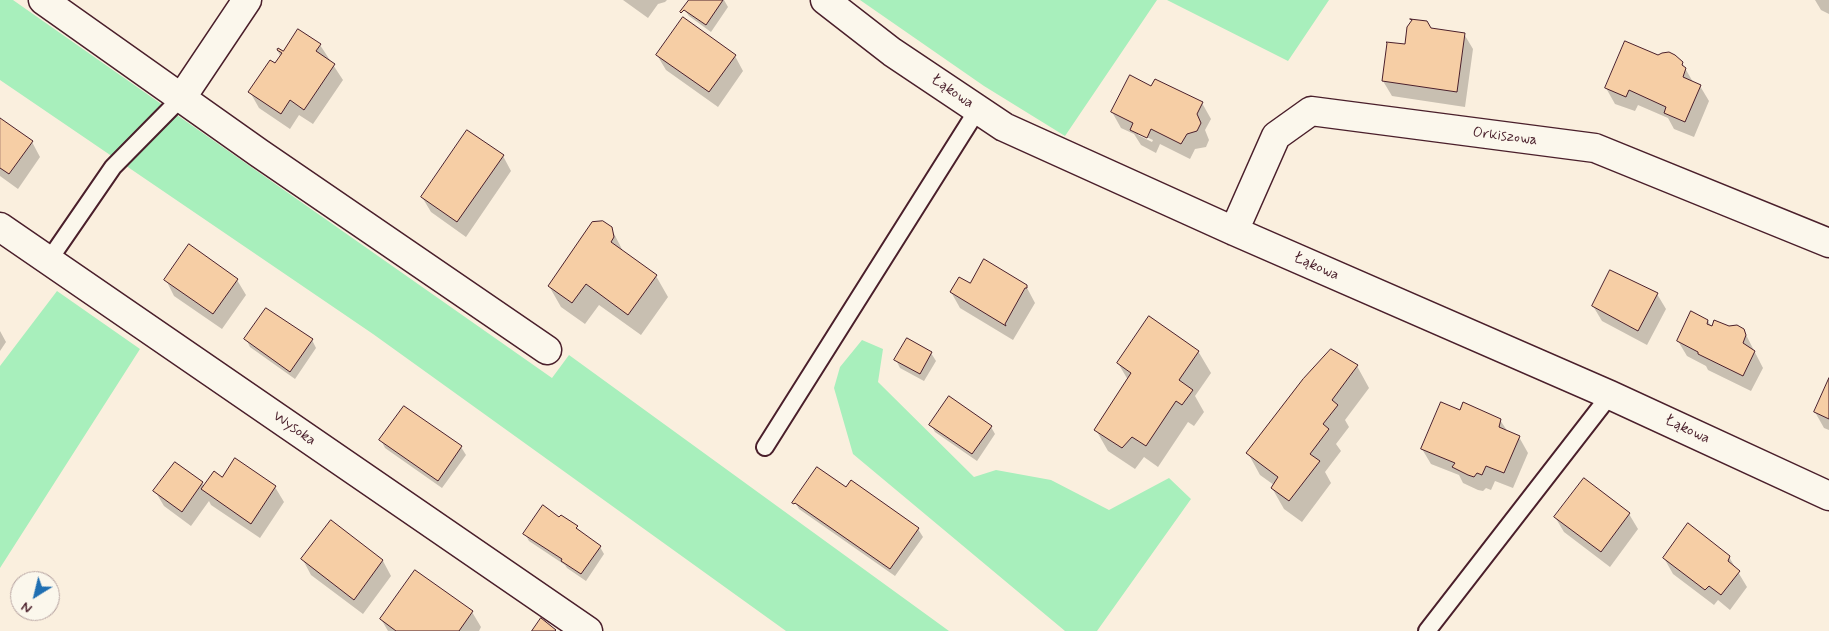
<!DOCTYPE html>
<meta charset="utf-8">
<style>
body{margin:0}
#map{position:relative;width:1829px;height:631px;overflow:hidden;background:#faefde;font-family:Mynerve,sans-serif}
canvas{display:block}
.north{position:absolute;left:10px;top:571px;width:50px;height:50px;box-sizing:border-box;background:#fbf7ec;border:1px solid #b4a19f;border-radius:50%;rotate:216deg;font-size:14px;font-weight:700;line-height:20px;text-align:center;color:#4a1f2b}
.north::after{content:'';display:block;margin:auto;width:18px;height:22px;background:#1f6fb2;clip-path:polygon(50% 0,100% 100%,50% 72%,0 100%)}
</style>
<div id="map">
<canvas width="1829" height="631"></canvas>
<div class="north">N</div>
</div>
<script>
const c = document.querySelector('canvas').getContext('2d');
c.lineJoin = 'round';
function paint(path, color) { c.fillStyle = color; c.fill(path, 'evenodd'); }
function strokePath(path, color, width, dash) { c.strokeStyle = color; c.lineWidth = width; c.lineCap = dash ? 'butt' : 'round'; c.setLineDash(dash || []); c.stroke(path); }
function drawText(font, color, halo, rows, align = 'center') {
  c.font = font + ' Mynerve,sans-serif'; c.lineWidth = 5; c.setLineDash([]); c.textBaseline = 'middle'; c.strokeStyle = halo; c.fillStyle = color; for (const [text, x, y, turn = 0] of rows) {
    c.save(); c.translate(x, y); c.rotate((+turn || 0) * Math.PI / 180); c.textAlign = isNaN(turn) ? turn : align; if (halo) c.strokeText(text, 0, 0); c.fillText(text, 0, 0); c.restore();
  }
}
const green = new Path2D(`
 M0,0H13L552,378L569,355L949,631H786L373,334L0,80Z
 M860,0H1157L1065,136L984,86Z
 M1167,0H1329L1288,61Z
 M57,291L140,349L0,568V366Z
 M862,340L883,349L878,382L974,477L996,470L1051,480L1109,510L1169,478L1191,499L1097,631H1065L853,454L834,388L840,367Z`);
const shadow = new Path2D(`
 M623,0H667L665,2L658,4L648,18Z
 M691,0H724L728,7L711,32L689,16L684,9Z
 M1815,0H1829V14L1821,10Z
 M1430,29L1464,34L1473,49L1465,107L1392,96L1383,81Z
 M320,45L343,80L313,124L299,115L290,129L259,108L250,92L276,65L281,57L276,48L284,53Z
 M657,55L735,56L743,71L718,107L666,70Z
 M1658,57L1682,63L1693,82L1700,86L1709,101L1694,137L1674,129L1668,118L1638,105L1635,111L1615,104L1606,88Z
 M1152,88L1202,103L1211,119L1205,130L1209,140L1206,147L1195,149L1190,159L1160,144L1156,153L1141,145L1134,134L1121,128L1112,112ZM1138,133L1153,140L1152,142L1138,135Z
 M0,120L32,142L40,157L18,189L0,176Z
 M503,156L511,171L466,237L431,212L422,197Z
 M611,228L624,253L656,276L668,297L641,335L599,305L585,324L561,307L549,286Z
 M166,280H237L246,295L222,329L174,296Z
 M971,284L1026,286L1035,303L1013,340L960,308L951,292Z
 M1657,294L1666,309L1647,345L1602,321L1593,306Z
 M1708,321L1712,328H1728L1743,329L1763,368L1751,391L1708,370L1706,366L1687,356L1678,341Z
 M0,331L6,342L0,351Z
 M246,339L312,340L316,348L295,379L250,347Z
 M1198,351L1211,373L1195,396L1204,412L1194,426L1188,422L1158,467L1144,457L1135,469L1108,451L1096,430L1128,380L1118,363Z
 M1331,351L1357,366L1369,388L1345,420L1349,427L1336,444L1341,451L1325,472L1331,483L1302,522L1284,509L1272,488L1274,485L1260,475L1248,453Z
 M931,353L936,361L924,381L900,368L896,360Z
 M1829,381V430L1824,428L1815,412Z
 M404,407L461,447L466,455L442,488L385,448L381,440Z
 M1460,411L1500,420L1508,432L1519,437L1528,453L1513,488L1495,481L1491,490L1486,488L1483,491L1478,490L1463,483L1459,475L1431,464L1422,449Z
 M931,425L991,427L995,434L977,461L935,432Z
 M235,460L275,487L284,502L260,538L211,505L209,501L191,526L164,506L155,491L175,463L202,483L204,487L223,479Z
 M1584,480L1629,514L1638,529L1610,567L1564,532L1555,517Z
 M852,482L918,529L923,537L895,576L799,509L795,502L846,489Z
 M561,516L600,547L604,554L586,581L567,568L565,565L529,541L525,534L560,519Z
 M331,522L383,561L391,576L363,614L311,575L303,560Z
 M1729,557L1747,587L1730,610L1718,600L1714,605L1673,574L1664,558Z
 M415,571L472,612L481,627L479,631H388L381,619Z`);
const building = new Path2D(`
 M689,0H723L706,25L684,10L681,13L680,12Z
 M683,17L736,55L709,92L656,55Z
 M1410,19L1427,21L1431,28L1465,33L1457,92L1382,81L1387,43L1386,42L1405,44L1407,27L1412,20Z
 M298,29L321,44L316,51L335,64L304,110L290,100L281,114L248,92L270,60L275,63L282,53L277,50L278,48L283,51Z
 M1625,41L1658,55L1662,53L1669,52L1675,55L1683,62L1682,65L1686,68L1683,77L1701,85L1685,122L1664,113L1666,107L1629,90L1626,97L1605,88Z
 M1130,75L1151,86L1155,79L1203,102L1197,114L1201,123L1197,131L1187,134L1181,144L1151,129L1147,138L1130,130L1133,123L1111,112Z
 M0,118L33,141L9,174L0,168Z
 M467,130L504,155L457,222L421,197Z
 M603,221L612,227L614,237L611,242L657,275L628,315L586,284L572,303L548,286L592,222Z
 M189,244L238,279L213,314L164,280Z
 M984,259L1027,285V288H1025L1005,324L1006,326L950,292L959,277L970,283Z
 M1610,270L1658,293L1638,331L1592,306Z
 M266,308L313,339L290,372L244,339Z
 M1691,311L1708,320L1707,324L1712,326L1714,320L1729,326L1737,325L1744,329L1746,335L1743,343L1755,351L1743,376L1698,354V352L1677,341Z
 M1149,316L1199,351L1179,380L1193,390L1182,405L1176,401L1146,446L1132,437L1122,448L1094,430L1131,373L1117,363Z
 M907,338L932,352L920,374L894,360Z
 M1331,349L1358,365L1332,400L1338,405L1323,424L1329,429L1310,454L1320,461L1289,501L1271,488L1278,477L1246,453L1303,379Z
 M1829,378V419L1814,412Z
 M949,396L992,426L972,454L929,425Z
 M1441,402L1460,410L1463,402L1501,419L1499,427L1520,436L1504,473L1486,466L1482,475L1477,473L1474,477L1468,475L1452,467L1455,463L1421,449Z
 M404,406L462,446L438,481L379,440Z
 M235,458L276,486L251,524L201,489L214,471L222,477Z
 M175,462L203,482L182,512L153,491Z
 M817,467L846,487L851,480L919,528L890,569L795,503L794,504L792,503Z
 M1584,478L1630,513L1601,552L1554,517Z
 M543,505L559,517L561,515L578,526L576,528L601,546L581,574L561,561L562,559L523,534Z
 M331,520L383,560L354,600L301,559Z
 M1688,523L1730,556L1728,561L1740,571L1721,595L1709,586L1705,590L1663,558Z
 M415,570L473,611L459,631H396L380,619Z
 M541,618L556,630L555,631H532Z`);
const service = new Path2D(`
 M49,260L113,167L182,97
 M765,447L978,109
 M1427,631L1610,395`);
const minor = new Path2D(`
 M43,0L259,153L547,350
 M825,0L892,52L1004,127L1234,231L1610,395L1829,496
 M182,97L247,0
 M0,227L588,631
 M1234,231L1276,136L1311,111L1595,148L1829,243`);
const streetNames = [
 ["Łąkowa",952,92,34],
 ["Orkiszowa",1505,137,7],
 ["Łąkowa",1316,267,24],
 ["Wysoka",294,429,35],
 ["Łąkowa",1687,430,25]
];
paint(green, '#a8efbc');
paint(shadow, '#0003');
paint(building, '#f6cea5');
strokePath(building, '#4a1f2b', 1);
strokePath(service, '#4a1f2b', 20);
strokePath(minor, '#4a1f2b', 31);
strokePath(service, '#fbf7ec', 16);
strokePath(minor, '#fbf7ec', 28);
drawText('15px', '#4a1f2b', '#fbf7ec', streetNames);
</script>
